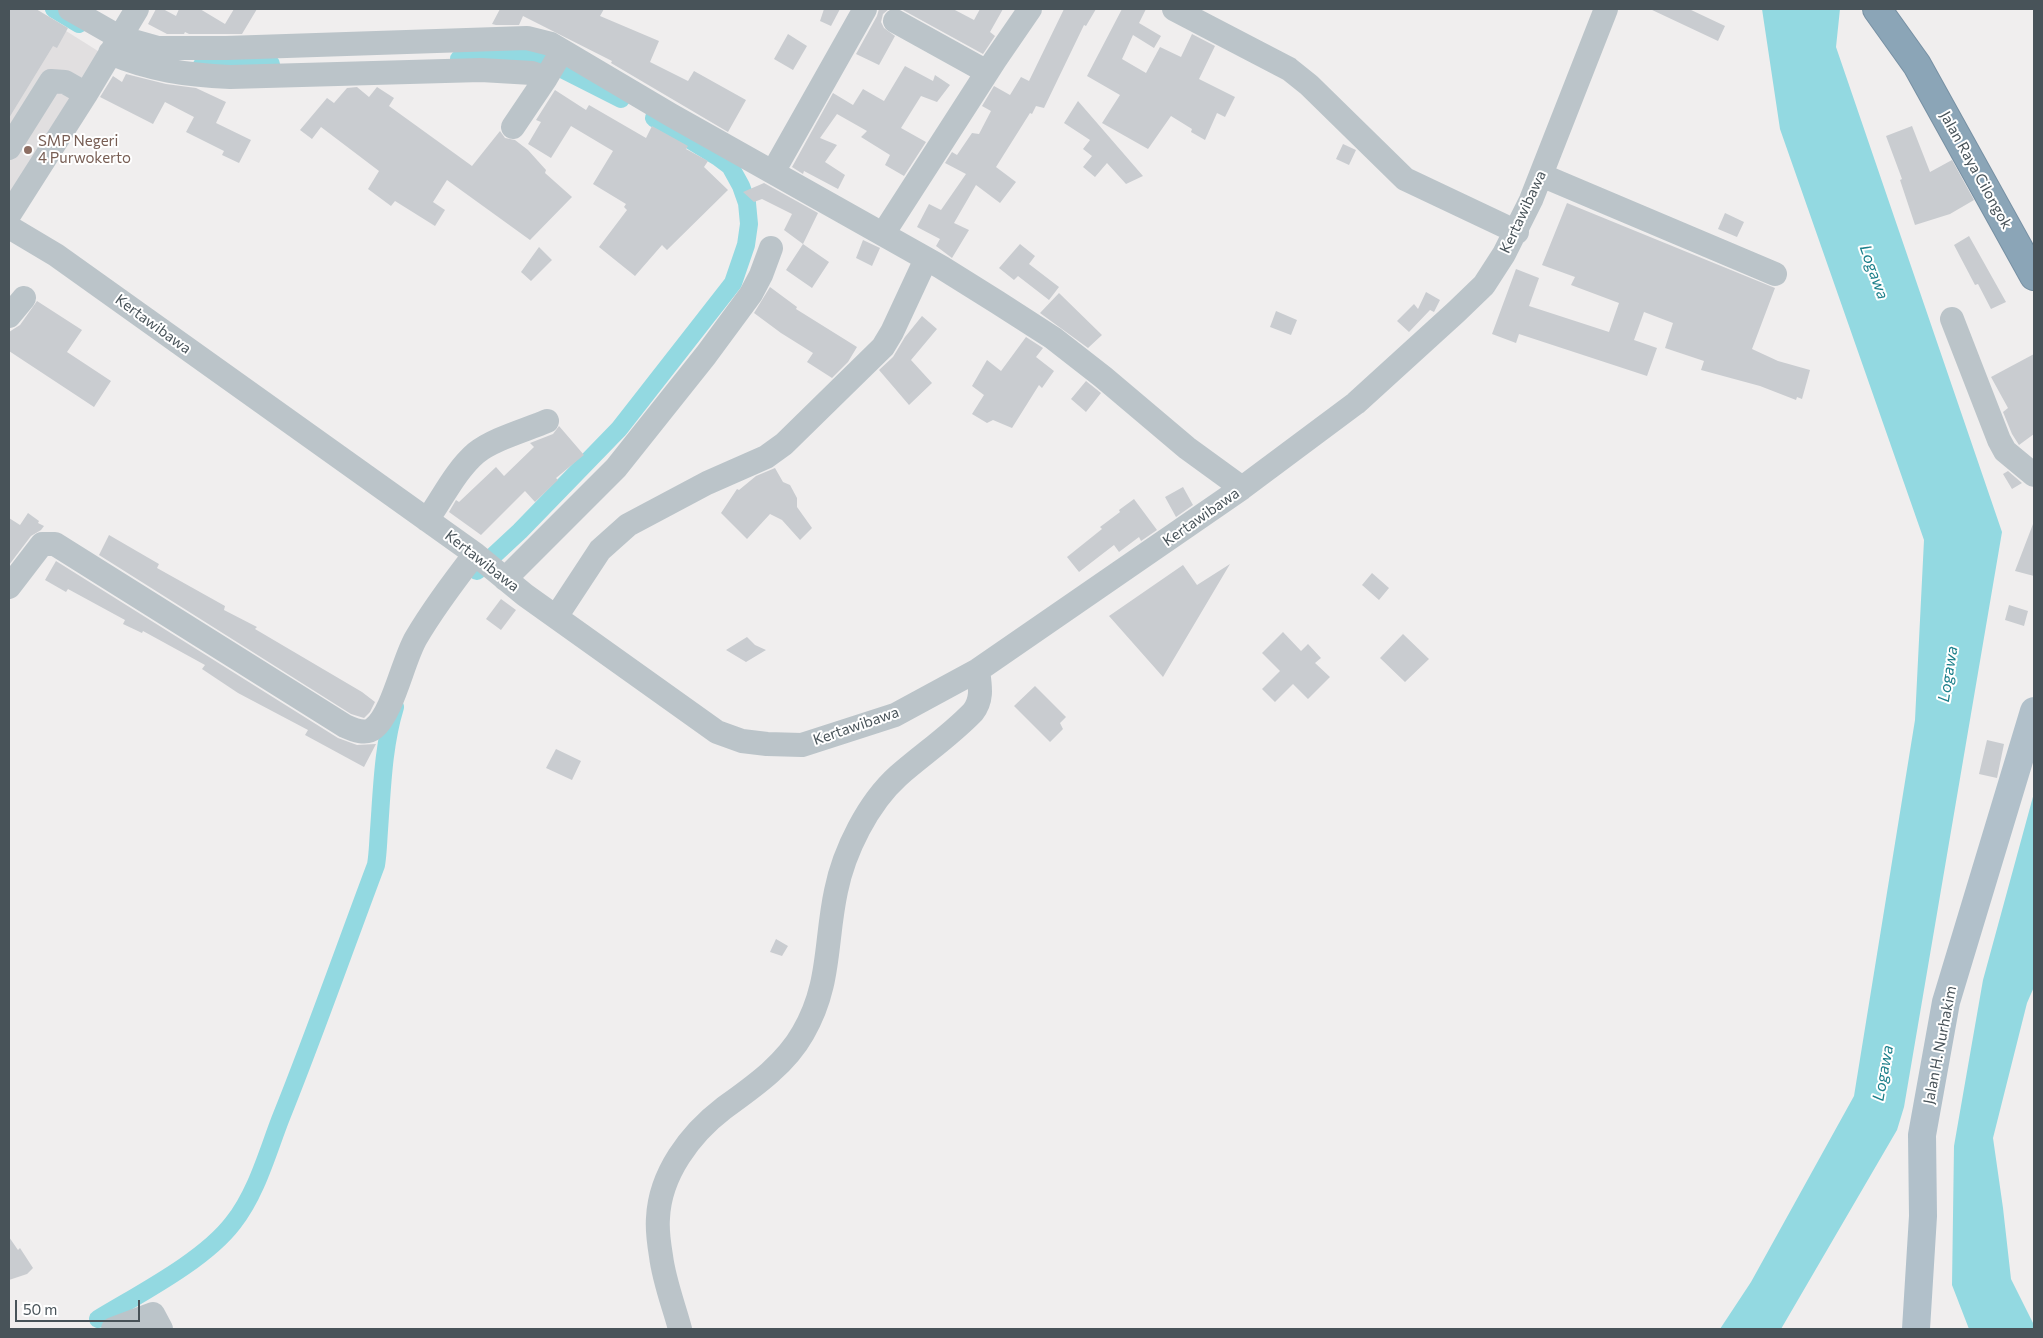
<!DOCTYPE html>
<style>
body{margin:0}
#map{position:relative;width:2043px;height:1338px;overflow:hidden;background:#f0eeee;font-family:Commissioner,sans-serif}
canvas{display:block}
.frame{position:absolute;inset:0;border:10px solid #485359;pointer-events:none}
.scale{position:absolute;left:15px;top:1300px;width:125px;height:22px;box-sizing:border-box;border:2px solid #485359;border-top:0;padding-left:6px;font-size:15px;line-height:18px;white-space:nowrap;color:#485359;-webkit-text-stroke:4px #fff;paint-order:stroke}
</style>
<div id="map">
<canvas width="2043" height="1338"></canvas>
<div class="frame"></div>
<div class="scale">50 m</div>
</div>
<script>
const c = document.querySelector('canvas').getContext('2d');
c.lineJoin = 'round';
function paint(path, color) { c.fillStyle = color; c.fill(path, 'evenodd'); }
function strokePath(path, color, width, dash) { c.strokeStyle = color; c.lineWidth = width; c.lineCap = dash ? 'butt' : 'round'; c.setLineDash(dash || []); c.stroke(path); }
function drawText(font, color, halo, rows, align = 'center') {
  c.font = font + ' Commissioner,sans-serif'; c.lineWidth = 4; c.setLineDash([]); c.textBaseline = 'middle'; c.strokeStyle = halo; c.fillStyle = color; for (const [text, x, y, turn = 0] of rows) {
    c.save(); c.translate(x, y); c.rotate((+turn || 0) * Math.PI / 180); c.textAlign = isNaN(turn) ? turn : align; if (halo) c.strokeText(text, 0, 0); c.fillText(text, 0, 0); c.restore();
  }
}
const education = new Path2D(`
 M9,9H31L106,56L9,209Z`);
const water = new Path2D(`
 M1762,9H1840L1836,47L2002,532L1904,1107L1897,1130L1781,1329H1720L1751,1282L1854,1096L1915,720L1924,540L1780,129Z
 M2034,793V987L2027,1003L1993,1138L2003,1208L2011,1279L2034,1325V1329H1969L1952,1285L1954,1146L1983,980Z`);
const canal = new Path2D(`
 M54,9L79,24
 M459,59L531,57L542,59L621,99
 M202,65L271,64
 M477,571L520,531L619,429L733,283L746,245L749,224L747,203L741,186L730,166L718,157L654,118
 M98,1319C139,1294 204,1261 233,1223C256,1194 267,1154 280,1120C314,1036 344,950 376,865C378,853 378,843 379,830C382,790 383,746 395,707`);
const building = new Path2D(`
 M9,9H36L68,28L57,48L53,46L9,118Z
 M156,9H163L176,16L179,9H200L225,24L234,9H257L242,34H189L185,32L184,34H167L148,24Z
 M500,9H604L600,16L659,41L650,62L688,81L694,71L746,100L728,132L611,63L612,61L523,16L519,25H496L492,24Z
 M824,9H840L831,26L820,21Z
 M879,9H889L883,14L881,22L884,28L895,36L879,65L856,54L877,16Z
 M901,9H953L974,20L980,9H1003L990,32L995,36L983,54Z
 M1064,9H1096L1086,26L1084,25L1044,108L1036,106L1032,114L1030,113L996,167L1016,182L1000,203L976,185L954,223L969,230L952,258L936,246L940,239L917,227L929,204L941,210L966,174L945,163L952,152L957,155L972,133L979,134L991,111L982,106L994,86L1010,95L1021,77L1029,81Z
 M1122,9H1146L1139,23L1161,36L1154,48L1133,35L1122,59L1146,73L1160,47L1181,57L1192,34L1215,46L1199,79L1235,97L1225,117L1217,113L1205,140L1191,132L1192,129L1171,116L1148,149L1102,123L1120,95L1087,76Z
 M1650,9H1689L1725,26L1718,41Z
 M788,34L807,46L793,70L774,59Z
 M905,66L933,81L935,75L950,85L937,102L921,96L901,128L926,142L904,176L885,165L890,155L861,137L867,131L837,114L820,138L837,145L825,162L845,175L838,189L804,171L803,174L792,167L833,93L853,105L863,89L884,101Z
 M126,74L166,84L196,88L226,102L216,123L251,140L239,163L222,155L224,151L186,132L194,117L165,102L153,124L100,97L113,76L122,82Z
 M357,87L369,97L377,87L394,98L389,106L472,166L500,131L505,138L515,140L528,150L546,170L545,173L572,197L530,240L447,180L433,202L445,210L435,226L395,201L391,206L368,189L379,171L321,127L312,139L300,130L327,98L334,103L347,88Z
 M555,90L586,110L589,105L646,138L652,126L688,146L686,149L708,161L704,167L728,190L667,250L662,245L635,276L599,247L627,210L624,207L626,204L593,184L613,151L571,126L551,158L528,144L541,122L536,120Z
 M1078,101L1143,176L1126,184L1107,163L1095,177L1083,167L1092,156L1083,149L1090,140L1064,123Z
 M1912,126L1930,172L1952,160L1974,200L1950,214L1915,225L1900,180L1902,179L1886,136Z
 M1343,144L1356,150L1349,165L1336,159Z
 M764,183L818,213L803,244L784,230L792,214L762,199L754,202L743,192Z
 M1567,203L1775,288L1752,349L1778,361L1810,370L1802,399L1797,397L1796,400L1760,386L1701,370L1704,361L1665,348L1673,323L1644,312L1634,340L1657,348L1647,376L1519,334L1516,343L1492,334L1516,269L1539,278L1529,306L1609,332L1619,303L1571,285L1575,277L1542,265Z
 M1725,213L1744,222L1737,237L1718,229Z
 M1969,236L2006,302L1991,309L1978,284L1975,285L1954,245Z
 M863,240L880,248L872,266L856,258Z
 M803,244L829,262L812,288L786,270Z
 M1020,244L1035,256L1029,264L1059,287L1049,300L1018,276L1014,280L999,268Z
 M539,247L552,260L531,281L521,272Z
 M770,287L797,307L796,309L857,347L848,362L832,378L807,362L813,353L781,333L754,313Z
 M1426,292L1440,300L1434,312L1430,310L1409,332L1397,321L1414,304L1418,309Z
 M1059,293L1102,335L1088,348L1040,313Z
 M37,301L82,330L67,352L111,381L94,407L9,351V332L20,325Z
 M1276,311L1297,320L1291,335L1270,327Z
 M922,316L937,329L911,360L932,383L909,405L879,370L893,357L905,337Z
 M1026,337L1043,348L1036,357L1054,371L1042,388L1039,385L1012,428L993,420L987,423L972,414L984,395L972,386L987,360L1001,371Z
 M2034,354V434L2019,445L2012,434L2003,412L2008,408L1991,377Z
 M1086,381L1101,393L1086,412L1071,399Z
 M559,426L584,455L556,478L558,480L535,502L525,491L481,535L449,512L456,500L459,502L496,467L504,476L534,447L530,443L553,434Z
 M775,468L783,482L790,485L797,498V507L812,528L800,540L782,520L770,514L747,539L721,513L737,489L739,490L756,476Z
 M2008,471L2022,483L2012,489L2003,474Z
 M1183,487L1193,505L1176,517L1165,497Z
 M1134,499L1157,530L1141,541L1139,537L1119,552L1114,545L1079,572L1067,557L1102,529L1100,527L1120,512L1119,510Z
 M28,513L39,521L38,523L44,526L41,530L31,536L9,565V518L20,525Z
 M2033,524H2034V576L2015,571Z
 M109,535L159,564L157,568L225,606L224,610L257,627L255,629L362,692L375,702L370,712L364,718L351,714L99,555Z
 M56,561L338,738L357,745L376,744L364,767L305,735L308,730L238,693L202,669L205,665L143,631L142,633L123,624L125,620L68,589L66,592L45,580Z
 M1230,564L1163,677L1109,616L1183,565L1197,585Z
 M1372,573L1389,588L1379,600L1362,585Z
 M501,599L516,610L501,630L486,619Z
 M2009,605L2028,611L2024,626L2005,620Z
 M1283,632L1301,651L1308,644L1321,658L1315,663L1330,677L1308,699L1293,684L1275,702L1262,689L1280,671L1262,653Z
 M1403,634L1429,659L1405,682L1380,658Z
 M747,637L755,645L766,650L746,662L726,650Z
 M1035,686L1066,717L1060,723L1063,729L1050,742L1014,706Z
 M1987,740L2004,744L1997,778L1979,774Z
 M556,749L581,761L572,780L546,768Z
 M776,939L788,946L782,956L770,952Z
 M9,1237L18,1250L20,1248L33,1268L27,1274L9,1280Z`);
const minor = new Path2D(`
 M70,9L119,37L158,48H226L527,38L551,44L671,115L941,267L997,302L1053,338L1103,377L1187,448L1242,488
 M1174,9L1289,69L1309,85L1405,179L1517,232
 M895,21L987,72
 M110,53C150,70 186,75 230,77L481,70L532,73L546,78L562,51
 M513,127L546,78
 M9,148L51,81L65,82L86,94
 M773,172L865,9
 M1541,175L1775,274
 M9,215L86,94L137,9
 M9,227L56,255L475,554L525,595L717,732L742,741L767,744L802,745L895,715L978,670L1242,488L1356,403L1456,312L1484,285L1504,254L1531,200L1606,9
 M883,234L995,60L1030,9
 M9,316L24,298
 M1952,319L1999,440L2005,451L2034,475
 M427,520C442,499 456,470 476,453C493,439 526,430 547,421
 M505,579L616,468L706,355L751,294L761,275L771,248
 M9,587L42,544H55L345,726C354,730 366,735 374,728C393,713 403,660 416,638C433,609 454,581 475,554
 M556,617L600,550L628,525L707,483L766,457L784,444L883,347L892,332L926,259
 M113,1329L153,1314L161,1329
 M680,1329C674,1306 664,1281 661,1256C659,1244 657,1230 658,1218C660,1174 690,1134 724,1108C753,1087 785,1065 803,1033C831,985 825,942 836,891C844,851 868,803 898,776C923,754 950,736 973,712C983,699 980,686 978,670`);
const major = new Path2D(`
 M1916,1329L1923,1216L1922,1135L1946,1002L2034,711`);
const highway = new Path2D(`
 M1877,9L1917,65L2034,276`);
const markers = [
 [28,150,5,"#8d6e63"]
];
const educationNames = [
 ["SMP Negeri",38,141],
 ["4 Purwokerto",38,158]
];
const streetNames = [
 ["Jalan Raya Cilongok",1976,170,61],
 ["Kertawibawa",1523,212,-65],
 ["Kertawibawa",153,324,36],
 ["Kertawibawa",1201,517,-35],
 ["Kertawibawa",482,561,38],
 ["Kertawibawa",856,726,-19],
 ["Jalan H. Nurhakim",1940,1045,-79]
];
const waterNames = [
 ["Logawa",1874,272,70],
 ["Logawa",1948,674,-81],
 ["Logawa",1883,1073,-80]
];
paint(education, '#e1dfe0');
paint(water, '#93d9e1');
strokePath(canal, '#93d9e1', 18);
paint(building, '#c9ccd0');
strokePath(highway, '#7790a3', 30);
strokePath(minor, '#bbc4c9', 24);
strokePath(major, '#b1c0ca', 28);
strokePath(highway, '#8ba5b7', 28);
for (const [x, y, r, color] of markers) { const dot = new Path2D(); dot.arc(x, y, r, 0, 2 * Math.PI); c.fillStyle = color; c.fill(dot); strokePath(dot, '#fff', 2); }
drawText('15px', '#785e54', '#fff', educationNames, 'left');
drawText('15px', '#485359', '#fff', streetNames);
drawText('italic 16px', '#1c7f8a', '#fff', waterNames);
</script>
